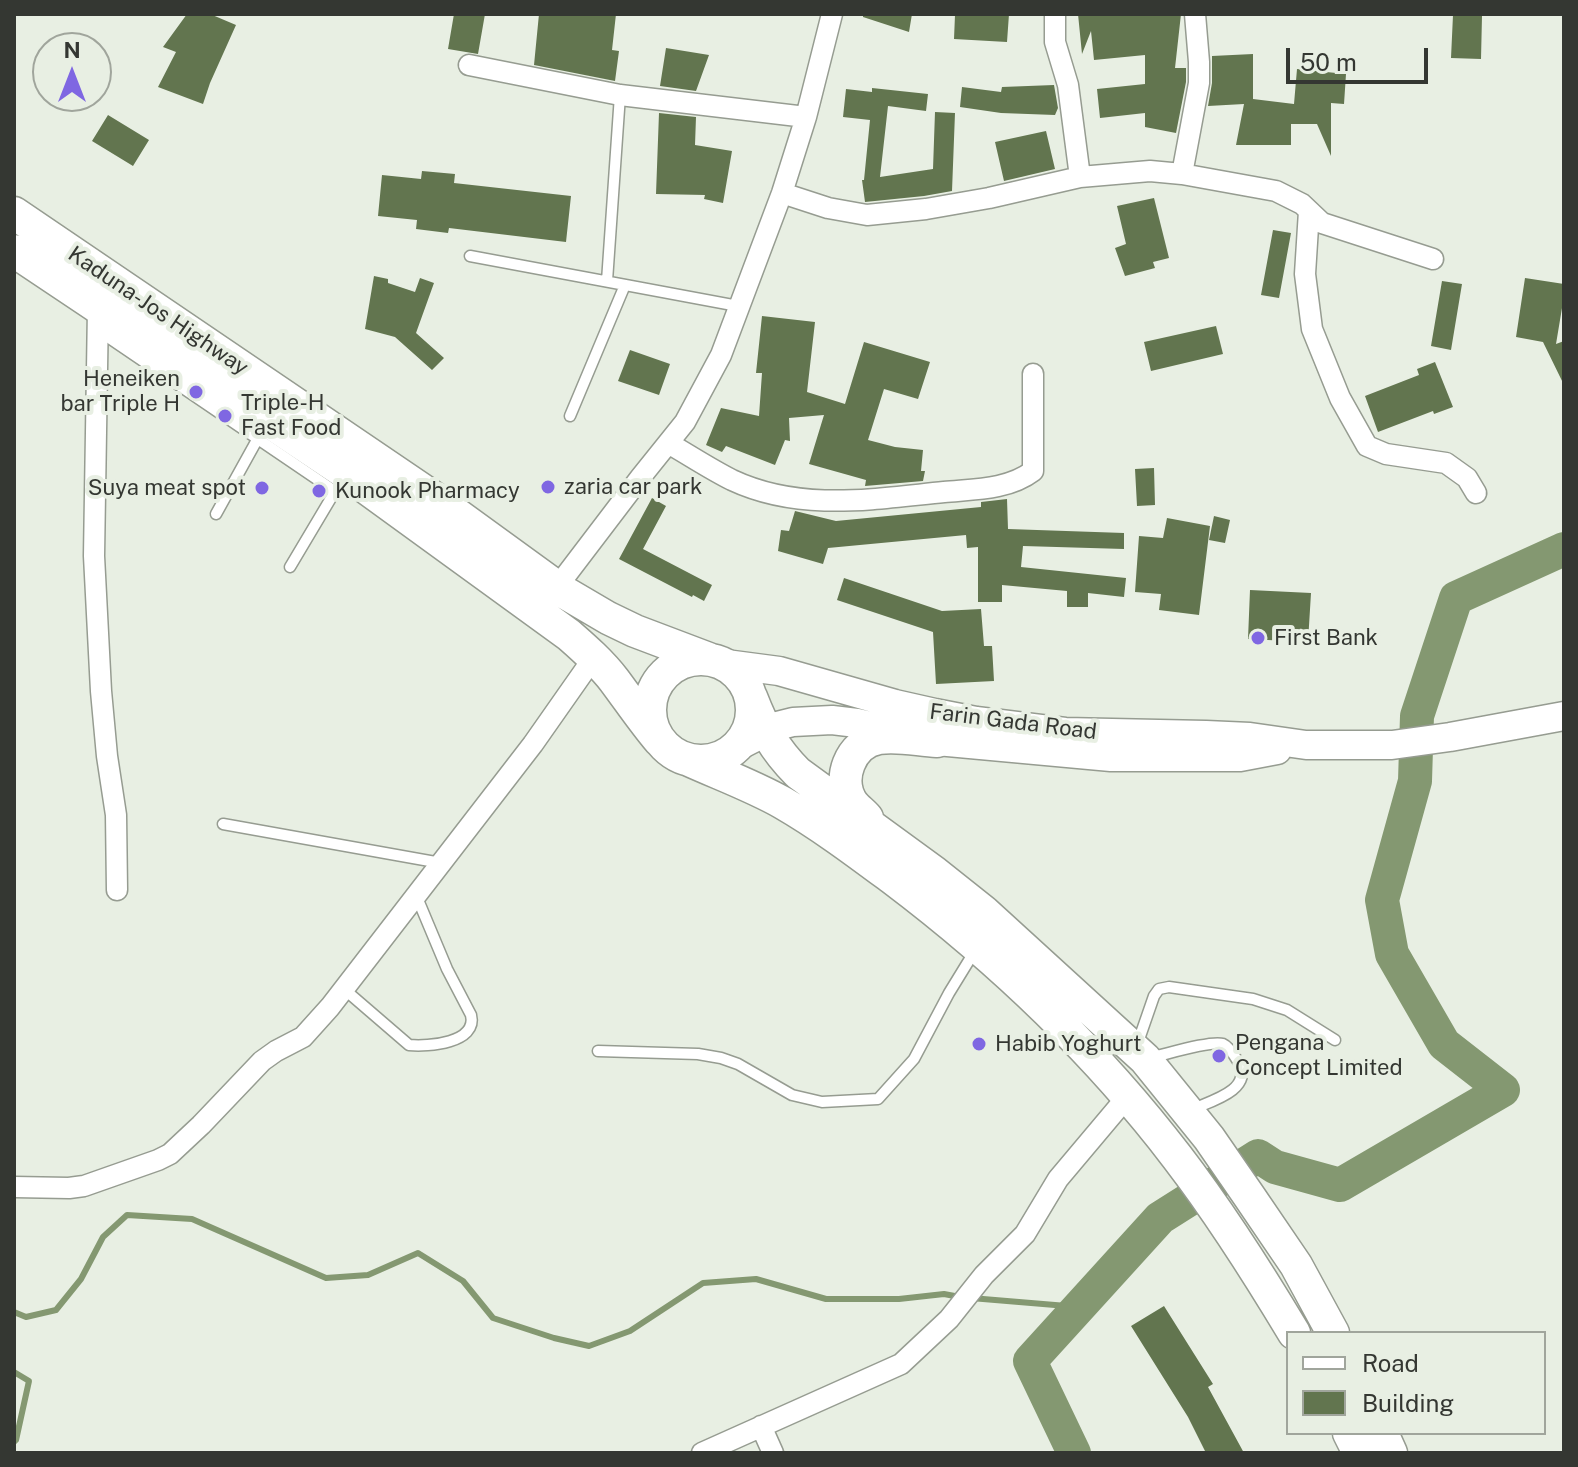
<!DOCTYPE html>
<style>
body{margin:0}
#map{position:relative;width:1578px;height:1467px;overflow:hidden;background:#e8efe3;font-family:"Public Sans",sans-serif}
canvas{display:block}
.frame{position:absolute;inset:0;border:16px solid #343732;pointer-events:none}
.legend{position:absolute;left:1286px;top:1331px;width:260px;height:104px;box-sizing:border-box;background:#e8efe3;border:2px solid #a0a59c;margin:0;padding:10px 14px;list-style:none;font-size:24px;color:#343732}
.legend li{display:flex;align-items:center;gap:16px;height:40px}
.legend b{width:40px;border:2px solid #a0a59c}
.north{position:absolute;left:32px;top:32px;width:80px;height:80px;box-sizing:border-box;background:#e8efe3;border:2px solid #a0a59c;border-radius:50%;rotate:0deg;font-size:22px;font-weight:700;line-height:32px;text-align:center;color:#343732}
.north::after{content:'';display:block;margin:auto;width:28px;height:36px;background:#7f67e2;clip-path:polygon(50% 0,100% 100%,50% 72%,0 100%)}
.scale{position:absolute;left:1286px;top:48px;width:142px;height:36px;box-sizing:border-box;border:4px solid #343732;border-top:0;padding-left:10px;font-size:24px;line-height:28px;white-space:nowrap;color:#343732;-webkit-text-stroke:6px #e8efe3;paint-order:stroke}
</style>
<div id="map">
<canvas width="1578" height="1467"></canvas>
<div class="frame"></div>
<ul class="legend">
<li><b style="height:10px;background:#fff"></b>Road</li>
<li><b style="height:22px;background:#62754f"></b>Building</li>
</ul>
<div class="north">N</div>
<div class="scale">50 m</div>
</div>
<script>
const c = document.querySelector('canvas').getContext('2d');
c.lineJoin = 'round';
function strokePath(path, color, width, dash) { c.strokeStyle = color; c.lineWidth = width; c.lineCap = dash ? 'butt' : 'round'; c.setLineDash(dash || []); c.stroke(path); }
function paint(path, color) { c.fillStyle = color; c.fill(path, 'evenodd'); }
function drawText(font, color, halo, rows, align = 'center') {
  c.font = font + ' "Public Sans",sans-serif'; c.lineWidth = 8; c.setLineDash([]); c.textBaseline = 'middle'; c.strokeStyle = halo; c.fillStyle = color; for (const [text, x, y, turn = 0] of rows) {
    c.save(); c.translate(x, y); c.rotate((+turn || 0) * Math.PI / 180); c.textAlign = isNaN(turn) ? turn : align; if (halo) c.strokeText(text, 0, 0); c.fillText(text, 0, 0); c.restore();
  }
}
const stream = new Path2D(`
 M971,1298L1079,1307
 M14,1312L26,1317L56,1310L81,1279L103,1237L127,1215L192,1219L326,1278L368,1275L418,1253L463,1281L493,1318L554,1338L589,1346L630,1331L703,1283L756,1279L826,1299H899L944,1294L960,1297
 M14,1372L29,1381L16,1440L14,1442`);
const river = new Path2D(`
 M1074,1453L1030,1361L1160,1218L1258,1156L1275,1167L1340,1185L1503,1090L1444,1044L1392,954L1382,900L1415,781L1417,716L1456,598L1564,549`);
const building = new Path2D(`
 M187,14H210L236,25L210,83L203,104L158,87L176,52L163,47Z
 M454,14H485L478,54L448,49Z
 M539,14H616L612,50L619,51L615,81L534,65Z
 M863,14H912L909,32L863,17Z
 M978,14H1009L1007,42L954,39L955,15L978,16Z
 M1078,14H1181L1175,68H1186V82L1176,133L1145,127V113L1100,118L1097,89L1145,84V55L1094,60L1091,31L1082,54Z
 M1453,15L1482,16L1481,59L1451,58Z
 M666,48L709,55L696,91L660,86Z
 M1253,54V99L1294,104L1297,69L1346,74L1344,104L1331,103V156L1317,124H1291V145H1236L1244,104L1208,106L1212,83V56Z
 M1054,85L1058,108L1055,115L1001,113L960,107L962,87L1001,92L1002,87Z
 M872,88L928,94L926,111L888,106L880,177L933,169L935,112L955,113L952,191L924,196L865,202L862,180H864L870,120L843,117L846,89L872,92Z
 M659,113L696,117L695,145L732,151L723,203L704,199L705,195L656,194Z
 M108,115L149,140L133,166L92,141Z
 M1046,131L1055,169L1004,181L995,142Z
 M422,171L455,174L454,183L571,196L566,242L449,228L448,233L416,229L417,220L378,216L382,175L421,179Z
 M1154,198L1169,258L1153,262L1155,268L1125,276L1115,248L1126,244L1117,206Z
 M1273,230L1291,233L1279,298L1261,295Z
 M374,276L388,279V283L415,292L420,278L434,283L416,333L444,358L432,370L395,337L365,329Z
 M1525,278L1564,284V296L1556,344L1564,341V385L1543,342L1516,337Z
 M1442,281L1462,284L1451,350L1431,346Z
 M762,316L815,322L807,392L845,404L864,342L930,362L918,399L884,389L868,440L895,447L923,450L921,471H925L923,481L865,486L866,480L809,464L824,415L789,418L790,441L785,440L775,465L726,446L722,452L706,445L721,408L759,416L762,373H756Z
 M1216,326L1223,354L1151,371L1144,342Z
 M630,350L670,364L659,395L618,381Z
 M1435,362L1453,407L1434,414L1433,411L1378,432L1365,396L1419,375L1417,369Z
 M1154,468L1155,505L1137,506L1135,469Z
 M652,498L666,506L643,549L712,585L704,601L693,595L692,597L619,559Z
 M1007,499L1008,529L1124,533V549L1023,546L1021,567L1126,578L1124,597L1088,593V607H1067V591L1002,585V602H978V547L967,548L966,535L828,548L823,564L778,551L781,530L789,531L795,511L836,521L981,507V502Z
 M1214,516L1230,520L1225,543L1209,540Z
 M1167,518L1210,526L1199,615L1159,610L1161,594L1135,592L1139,536L1163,538Z
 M844,578L942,611L981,609L984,646H992L994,681L936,684L933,632L837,600Z
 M1250,590L1311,593L1308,642L1248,639Z
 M1164,1306L1213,1384L1208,1387L1244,1453H1206L1188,1417L1131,1326Z`);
const service = new Path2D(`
 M470,256L738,306
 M607,281L620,95
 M99,331L336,492
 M570,416L625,285
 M216,514L257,440
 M290,567L337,488
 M223,824L441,863
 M344,989L409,1045C428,1047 478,1043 471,1015L447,969L416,895
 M1137,1045L1154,996L1159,989L1169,987L1253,999L1287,1010L1335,1040
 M598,1051L698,1054L721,1058L738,1064L792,1095L822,1102L878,1099L914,1059L949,993L976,949
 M1149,1058C1164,1055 1211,1040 1223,1044C1230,1047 1235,1057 1239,1063C1253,1090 1211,1101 1193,1109`);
const minor = new Path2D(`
 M1055,14V42L1068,85L1080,177
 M469,65L620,95L806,117
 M1182,174L1199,83V62L1195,14
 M782,193L828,208L867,215L926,209L989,198L1080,177L1150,171L1182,174L1276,191L1302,204L1322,223L1433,259
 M1309,211L1305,274L1312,329L1340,398L1367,446L1386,454L1446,463L1467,478L1476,493
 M98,308L94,556L101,691L107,756L116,815L117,890
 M668,443C689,455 710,469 732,480C800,512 873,499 944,492C974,489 1008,490 1033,471V374
 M557,587L640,478L685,422L721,355L782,193L806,117L832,14
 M14,1187L69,1188L84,1186L158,1160L170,1154L201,1125L262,1061L276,1051L303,1037L330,1007L533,744L594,657
 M761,1426L773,1453
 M702,1453L901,1364L949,1319L984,1275L1025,1234L1058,1179L1127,1097`);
const secondary = new Path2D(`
 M726,664L779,671L895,704L935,713L976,721L1065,732L1206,735L1250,737L1306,745H1392L1450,737L1564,716
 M740,745L777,726L793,722L832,720L857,723L937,741L1111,757H1240L1277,750`);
const trunk = new Path2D(`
 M14,213L434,498L562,591L608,618L635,631L709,659
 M14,251L346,473L569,635C585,649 601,663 614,680C629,700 643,721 660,741
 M650 710a51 51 0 1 1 102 0a51 51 0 1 1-102 0Z
 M751,697C763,728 774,749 798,773L935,873L984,912L1145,1059L1209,1138L1249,1196L1296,1265L1333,1333
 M689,760C720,774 753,786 783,803C821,825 857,852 892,878C998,958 1096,1051 1177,1157C1220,1213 1258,1273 1294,1333
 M867,818C863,813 857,809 853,804C836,780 850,743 879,738C898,735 918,740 937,741
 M1349,1433L1359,1453
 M1382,1433L1391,1453`);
const markers = [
 [196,392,8,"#7f67e2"],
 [225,416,8,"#7f67e2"],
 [548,487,8,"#7f67e2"],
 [262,488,8,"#7f67e2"],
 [319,491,8,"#7f67e2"],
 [1258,638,8,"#7f67e2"],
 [979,1044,8,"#7f67e2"],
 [1219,1056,8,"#7f67e2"]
];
const streetNames = [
 ["Kaduna-Jos Highway",158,311,34],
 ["Farin Gada Road",1013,722,7]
];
const poiNames = [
 ["Heneiken",180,379,"right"],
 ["bar Triple H",180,404,"right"],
 ["Triple-H",241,403],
 ["Fast Food",241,428],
 ["zaria car park",564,487],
 ["Suya meat spot",246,488,"right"],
 ["Kunook Pharmacy",335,491],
 ["First Bank",1274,638],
 ["Pengana",1235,1043],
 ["Concept Limited",1235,1068],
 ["Habib Yoghurt",995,1044]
];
strokePath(stream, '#849871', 6);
strokePath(river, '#849871', 34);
paint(building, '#62754f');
strokePath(service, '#969c91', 13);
strokePath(minor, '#969c91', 23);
strokePath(secondary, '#969c91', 31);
strokePath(trunk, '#969c91', 35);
strokePath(service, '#fff', 10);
strokePath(minor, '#fff', 20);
strokePath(secondary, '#fff', 28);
strokePath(trunk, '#fff', 32);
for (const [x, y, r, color] of markers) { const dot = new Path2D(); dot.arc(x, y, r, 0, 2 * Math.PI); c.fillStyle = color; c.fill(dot); strokePath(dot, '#e8efe3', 3); }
drawText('22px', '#343732', '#e8efe3', streetNames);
drawText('22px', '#343732', '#e8efe3', poiNames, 'left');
</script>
